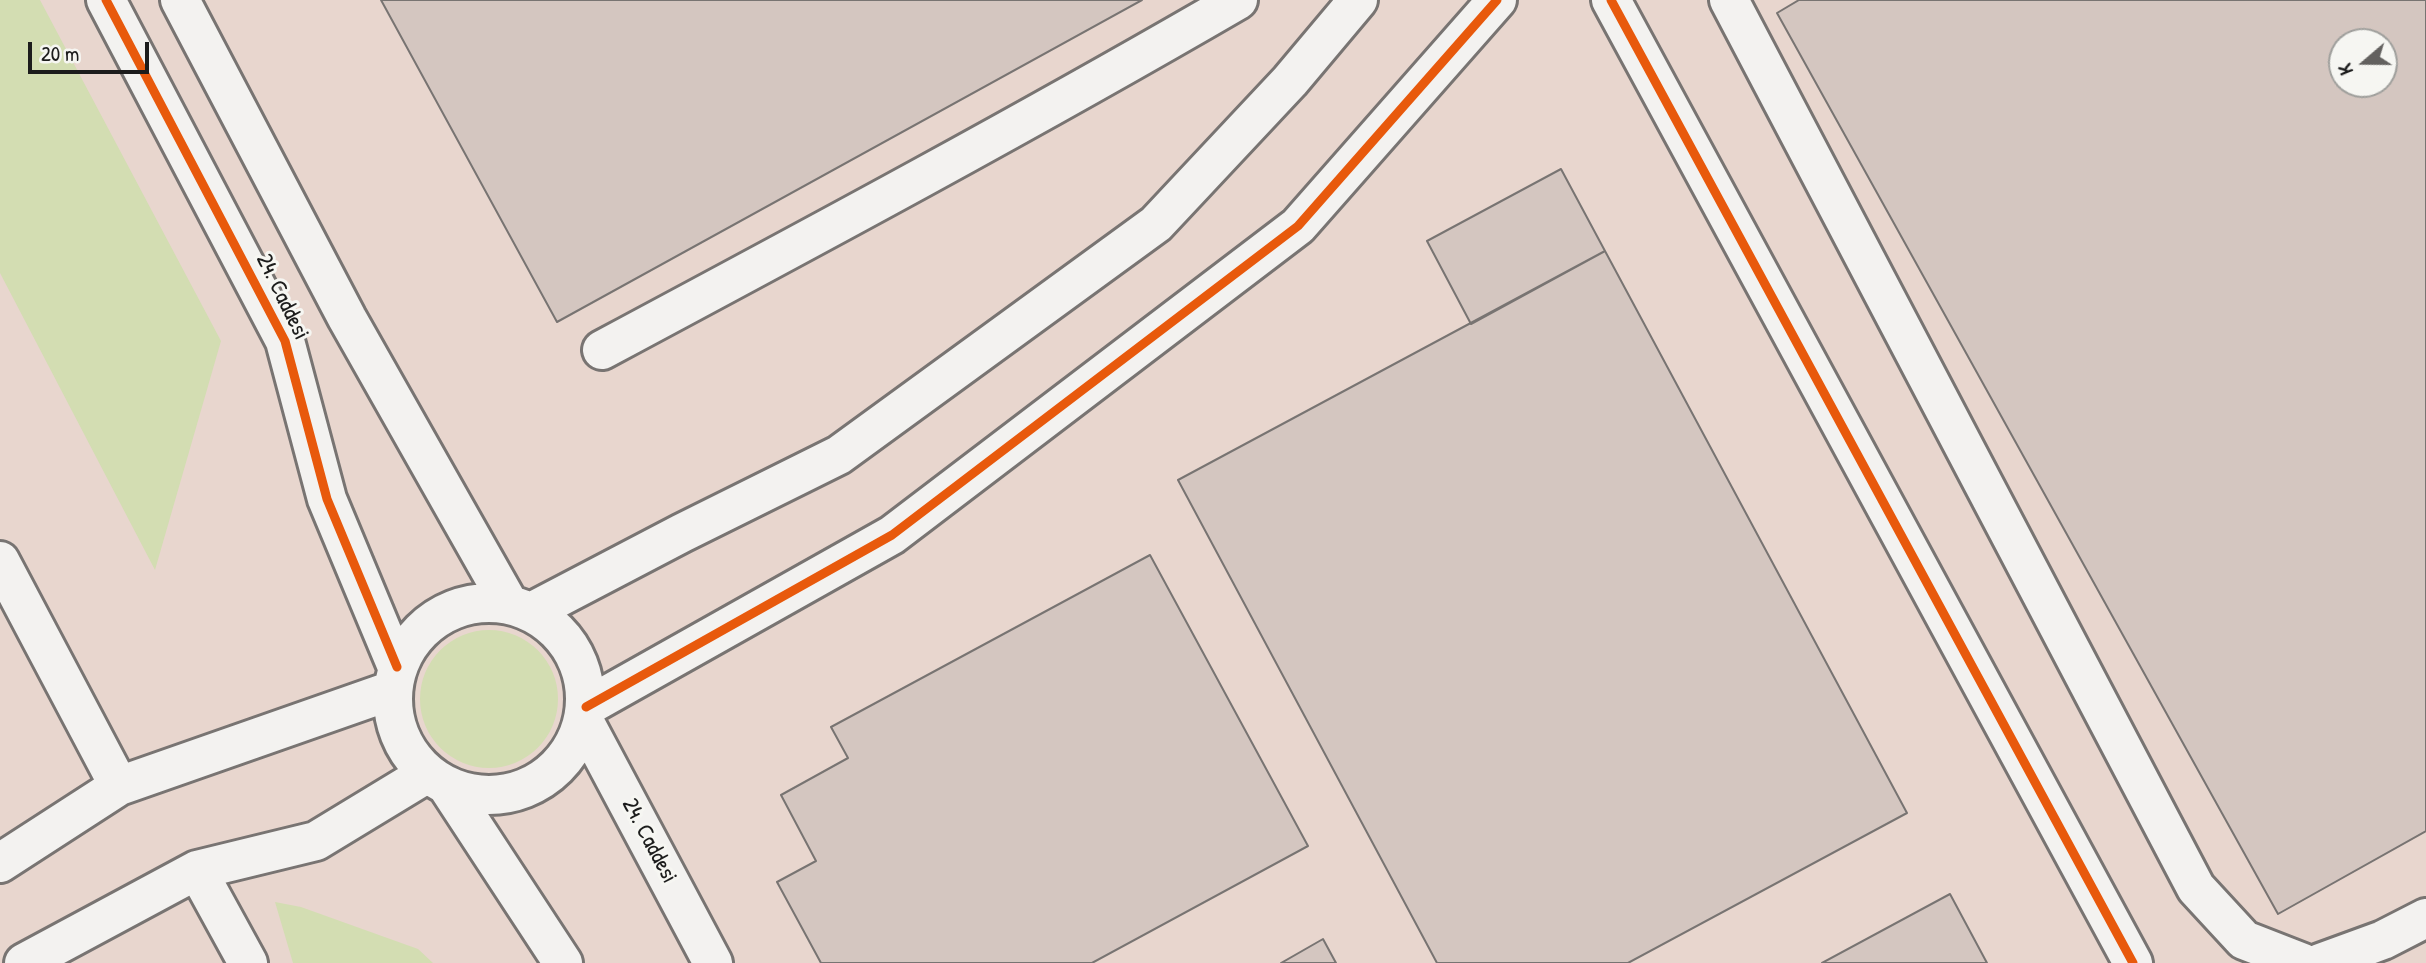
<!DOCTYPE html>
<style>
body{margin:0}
#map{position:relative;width:2426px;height:963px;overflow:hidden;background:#e8e0dc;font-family:"Patrick Hand",sans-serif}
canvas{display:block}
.north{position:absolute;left:2328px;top:28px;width:70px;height:70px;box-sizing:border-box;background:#f6f6f2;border:2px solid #9f9f9c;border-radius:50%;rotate:250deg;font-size:19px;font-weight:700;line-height:28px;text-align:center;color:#1c1c1c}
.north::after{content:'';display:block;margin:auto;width:24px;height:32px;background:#63615f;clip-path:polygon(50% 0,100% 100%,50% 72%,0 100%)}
.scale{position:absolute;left:28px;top:42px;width:121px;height:32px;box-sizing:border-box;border:4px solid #1c1c1c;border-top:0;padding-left:9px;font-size:21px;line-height:24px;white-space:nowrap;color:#1c1c1c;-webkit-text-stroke:5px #f6f6f2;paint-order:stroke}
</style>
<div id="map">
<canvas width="2426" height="963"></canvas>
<div class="north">K</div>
<div class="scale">20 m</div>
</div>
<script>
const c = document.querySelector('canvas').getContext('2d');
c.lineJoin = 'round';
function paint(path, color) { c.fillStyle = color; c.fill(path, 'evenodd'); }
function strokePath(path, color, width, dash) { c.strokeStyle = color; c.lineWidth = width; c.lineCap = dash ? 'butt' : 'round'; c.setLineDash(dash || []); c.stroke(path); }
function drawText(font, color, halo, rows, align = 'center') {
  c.font = font + ' "Patrick Hand",sans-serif'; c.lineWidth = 6; c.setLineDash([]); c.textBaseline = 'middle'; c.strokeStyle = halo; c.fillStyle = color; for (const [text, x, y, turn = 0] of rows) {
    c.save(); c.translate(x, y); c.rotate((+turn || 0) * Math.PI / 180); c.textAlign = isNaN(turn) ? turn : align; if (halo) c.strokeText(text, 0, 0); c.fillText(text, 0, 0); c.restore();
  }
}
const built = new Path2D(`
 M0,0H2426V963H0ZM2342,42H2384V84H2342Z`);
const green = new Path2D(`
 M0,0H40L221,341L155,570L0,273Z
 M420 699a69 69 0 1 1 138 0a69 69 0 1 1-138 0Z
 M275,902L301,907L418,949L433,963H293Z`);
const building = new Path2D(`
 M381,0H1142L557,322Z
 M1799,0H2426V831L2278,914L1777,13ZM2342,42H2384V84H2342Z
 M1561,169L1605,251L1471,324L1427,241Z
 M1605,251L1907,813L1628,963H1437L1178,480Z
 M1150,555L1308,846L1092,963H821L777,882L816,861L781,795L848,758L831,727Z
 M1950,894L1987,963H1822Z
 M1323,939L1336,963H1281Z`);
const minor = new Path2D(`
 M106,0L285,341L327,499L397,667
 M180,0L347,318L509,604
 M1611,0L2133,963
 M1729,0L2196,888L2244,940L2303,963
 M602,350C815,236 1028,122 1238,0
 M0,561L119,786
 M393 699a96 96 0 1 1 192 0a96 96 0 1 1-192 0Z
 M531,612L682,533L839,455L1156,224L1290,81L1358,0
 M586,707L892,535L1298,226L1497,0
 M583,719L713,963
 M447,786L563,963
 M0,863L119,786L393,690
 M197,870L248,963
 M24,963L197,870L316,841L428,773
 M2320,963L2383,940L2426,918`);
const cycleway = new Path2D(`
 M106,0L285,341L327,499L397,667
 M1611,0L2133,963
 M586,707L892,535L1298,226L1497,0`);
const streetNames = [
 ["24. Caddesi",282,297,64],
 ["24. Caddesi",649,841,62]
];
paint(built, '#e8d6ce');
paint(green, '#d3ddb2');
paint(building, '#d4c6c0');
strokePath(building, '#787472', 2);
strokePath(minor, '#787472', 44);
strokePath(minor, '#f3f2f0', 38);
strokePath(cycleway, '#e8590c', 9);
drawText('23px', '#1c1c1c', '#f6f6f2', streetNames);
</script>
